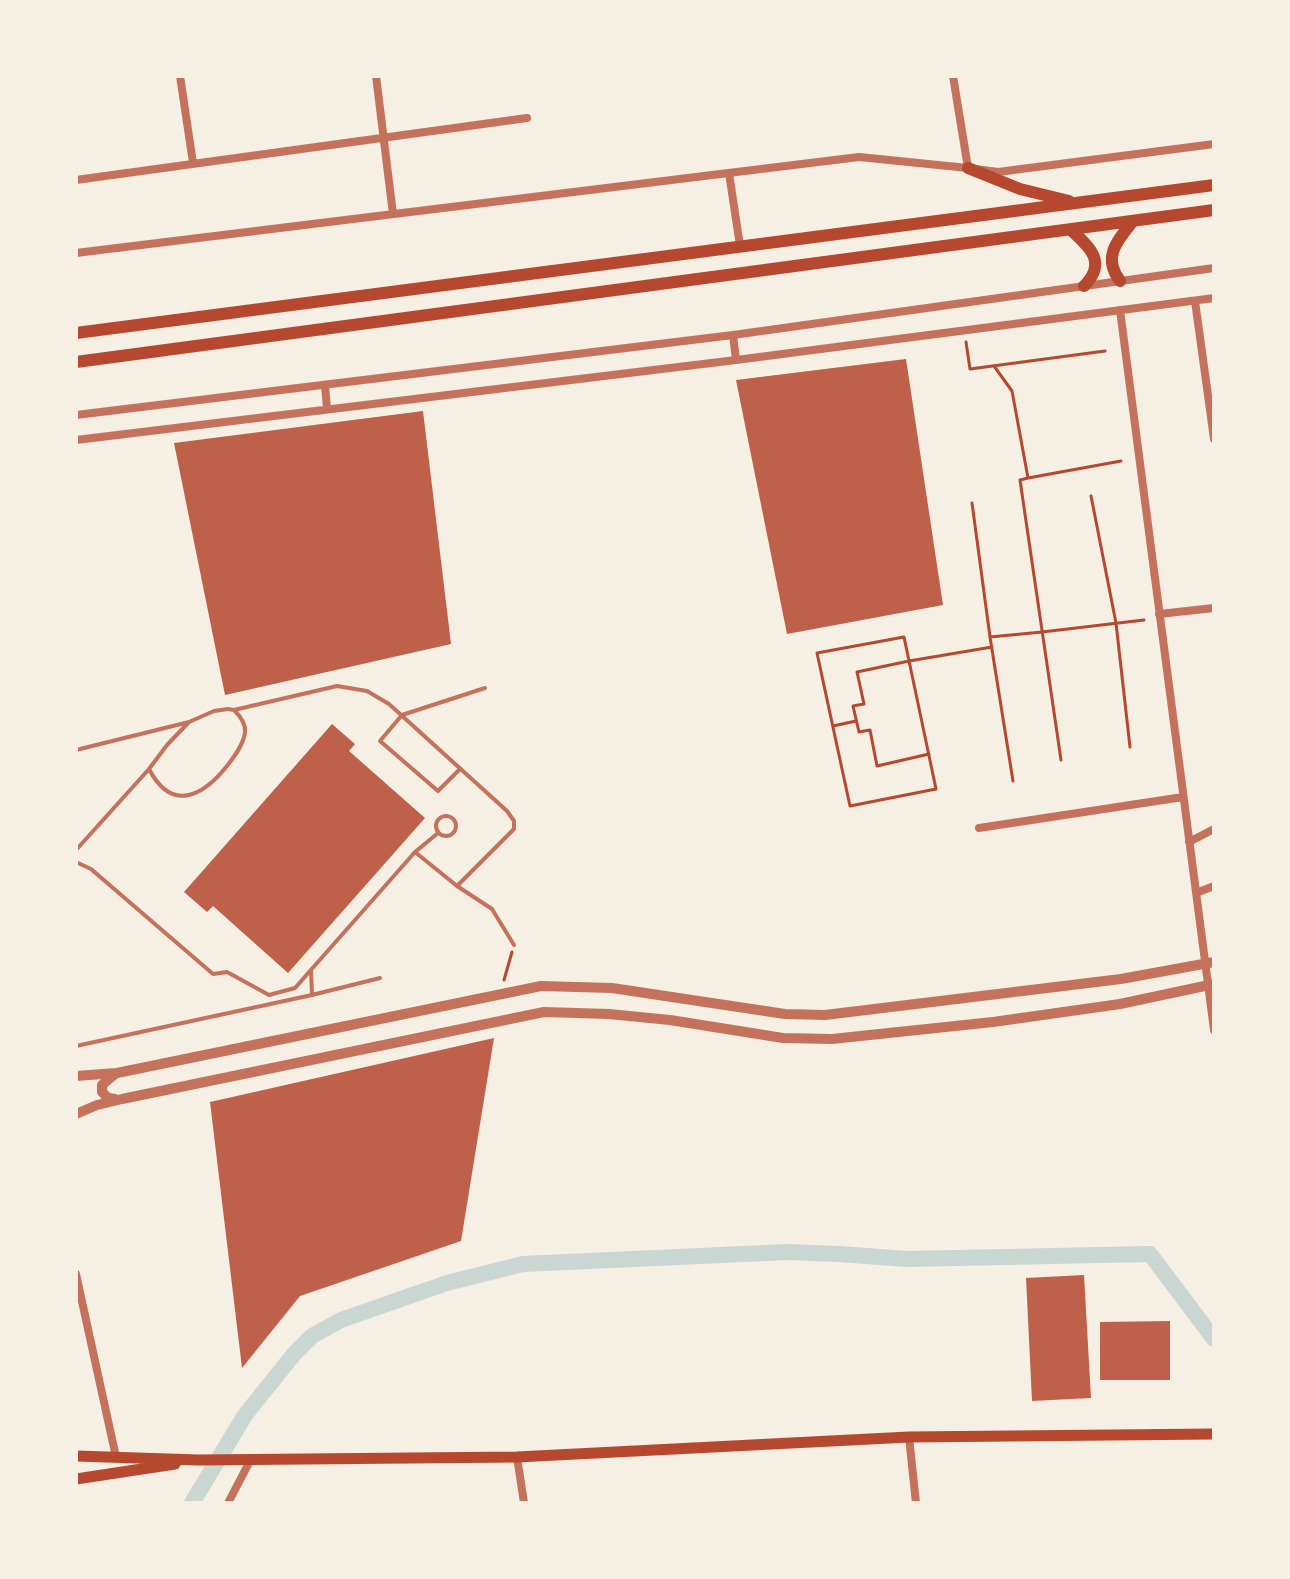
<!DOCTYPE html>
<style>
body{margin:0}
#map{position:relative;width:1290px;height:1579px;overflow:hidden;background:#f6efe4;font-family:"Source Serif 4",serif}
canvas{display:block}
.frame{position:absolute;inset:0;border:78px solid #f6efe4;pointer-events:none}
</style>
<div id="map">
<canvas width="1290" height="1579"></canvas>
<div class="frame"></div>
</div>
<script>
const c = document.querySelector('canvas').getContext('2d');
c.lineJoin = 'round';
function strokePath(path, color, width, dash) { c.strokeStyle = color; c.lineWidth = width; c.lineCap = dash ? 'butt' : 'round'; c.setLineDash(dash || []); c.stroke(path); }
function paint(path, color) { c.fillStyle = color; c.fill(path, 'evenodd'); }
const canal = new Path2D(`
 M192,1503L245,1415L294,1354L312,1336L341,1320L447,1283L523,1264L788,1252L839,1254L907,1259L1150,1254L1214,1339`);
const building = new Path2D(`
 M906,359L943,605L787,634L736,380Z
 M423,411L451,644L225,695L174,443Z
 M332,724L355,744L349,751L425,818L288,973L213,906L207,912L184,892Z
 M494,1038L461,1241L300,1296L242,1368L210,1102Z
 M1084,1275L1091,1398L1032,1401L1026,1278Z
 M1170,1321V1380H1100V1322Z`);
const path = new Path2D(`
 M966,342L970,369L1105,351
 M994,366L1012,391L1028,478L1121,461
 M1028,478L1020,480L1061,760
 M1091,496L1116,623L1130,747
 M972,503L990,637
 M904,637L936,789L850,806L817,653Z
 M833,726L856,721
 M929,754L877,766L870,730L859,732L853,706L864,704L857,672L909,661L992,647
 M1013,781L990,637L1042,632L1144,620
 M504,980L512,952`);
const service = new Path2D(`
 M234,710L337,686L367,691L389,704L507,811L514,821V829L457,886
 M76,750L189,722L214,711L228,709L234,710C240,716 246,724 245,732C244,744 234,757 227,766C203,796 172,813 149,769L167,745L189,722
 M460,769L438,791L380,741L402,715L485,688
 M436 826a10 10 0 1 1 20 0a10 10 0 1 1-20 0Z
 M76,850L149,769
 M415,852L438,833
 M76,862L91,869L213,974L227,972L269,995L295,988L415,852L457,886L492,909L514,945
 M311,970L312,995
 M76,1046L312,995L380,978`);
const minor = new Path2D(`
 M180,76L193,163
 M376,76L393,214
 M953,76L968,168
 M729,173L740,246
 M76,180L527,118
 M76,253L859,157L968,168L998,172L1214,144
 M1195,301L1214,439
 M1120,310L1214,1030
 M733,335L736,360
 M325,385L327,409
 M76,415L733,335L1214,268
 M76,440L736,360L1214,298
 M1159,614L1214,608
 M979,828L1183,797
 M1189,842L1214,829
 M1196,893L1214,886
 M76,1274L116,1457
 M909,1437L916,1503
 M517,1457L524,1503
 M228,1503L251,1459`);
const tertiary = new Path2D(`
 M115,1074L102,1085V1092L108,1098L115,1099
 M76,1076L117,1073L541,986L612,988L785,1014L825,1015L1121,979L1214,962
 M76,1114L97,1105L122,1099L544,1012L609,1014L670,1020L783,1038L832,1039L993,1022L1120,1004L1214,984`);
const secondary = new Path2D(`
 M76,1456L199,1460L517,1457L909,1437L1214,1434
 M76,1479L175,1464`);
const trunk = new Path2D(`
 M968,168L1020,189L1069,201
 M1071,230C1091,248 1107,263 1084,286
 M1120,281C1102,257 1117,241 1133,221
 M76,333L1214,185
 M76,362L1214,210`);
strokePath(canal, '#c9d6d2', 16);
paint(building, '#bf614a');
strokePath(path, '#b5482f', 3);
strokePath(service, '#c5725c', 4);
strokePath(minor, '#c5725c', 8);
strokePath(tertiary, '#c5725c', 10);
strokePath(secondary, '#b5482f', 11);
strokePath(trunk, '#b5482f', 12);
</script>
